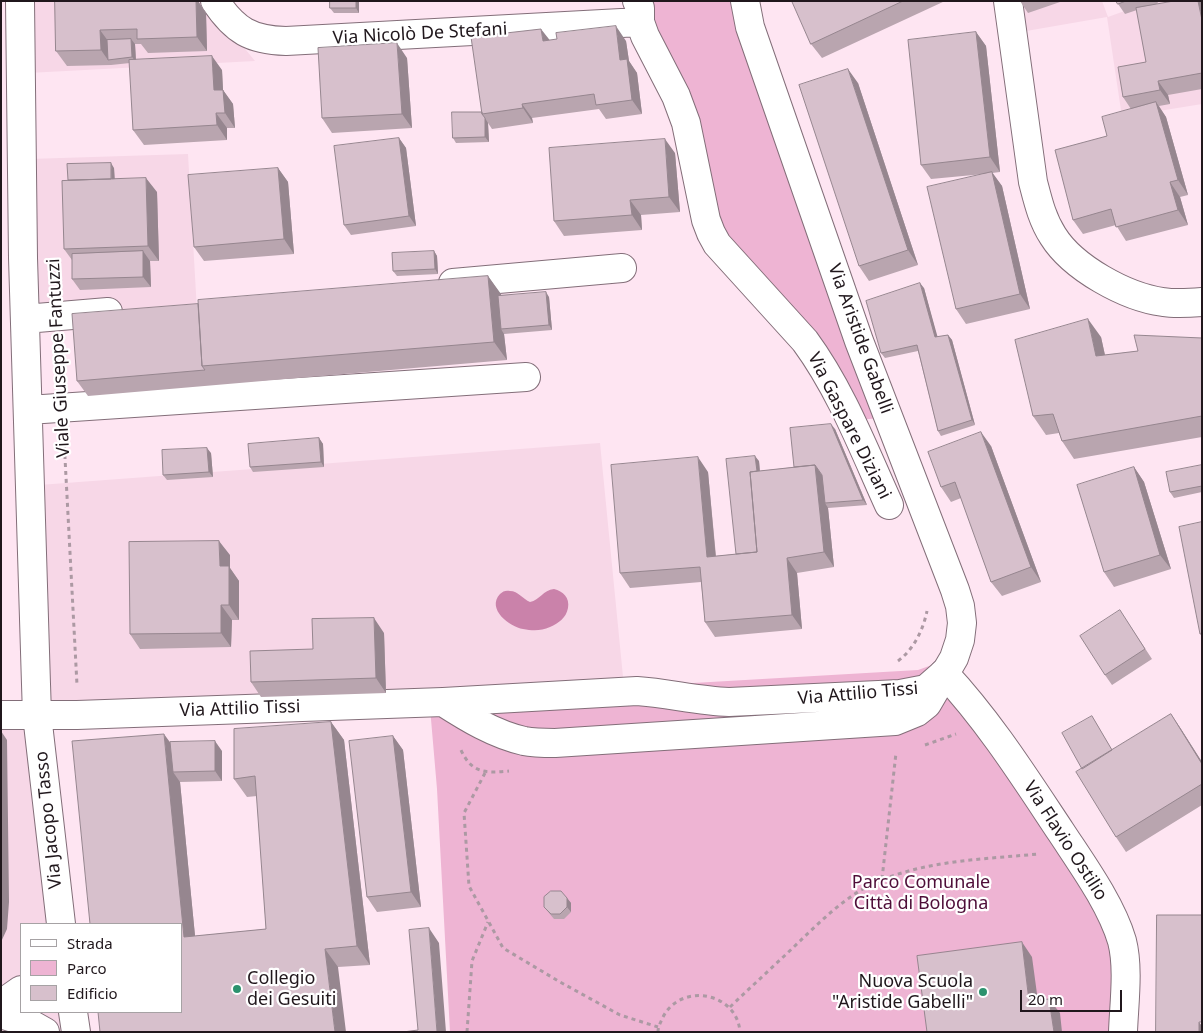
<!DOCTYPE html>
<meta charset="utf-8">
<style>
body{margin:0}
#map{position:relative;width:1203px;height:1033px;overflow:hidden;background:#fee5f2;font-family:"Noto Sans",sans-serif}
canvas{display:block}
.frame{position:absolute;inset:0;border:2px solid #20171c;pointer-events:none}
.legend{position:absolute;left:20px;top:923px;width:162px;height:90px;box-sizing:border-box;background:#fff;border:1px solid #a6a2a4;margin:0;padding:6px 9px;list-style:none;font-size:15px;color:#20171c}
.legend li{display:flex;align-items:center;gap:10px;height:25px}
.legend b{width:25px;border:1px solid #a6a2a4}
.scale{position:absolute;left:1020px;top:990px;width:102px;height:22px;box-sizing:border-box;border:2px solid #20171c;border-top:0;padding-left:6px;font-size:15px;line-height:18px;white-space:nowrap;color:#20171c;-webkit-text-stroke:4px #fff;paint-order:stroke}
</style>
<div id="map">
<canvas width="1203" height="1033"></canvas>
<div class="frame"></div>
<ul class="legend">
<li><b style="height:6px;background:#fff"></b>Strada</li>
<li><b style="height:14px;background:#eeb4d3"></b>Parco</li>
<li><b style="height:14px;background:#d7c0cc"></b>Edificio</li>
</ul>
<div class="scale">20 m</div>
</div>
<script>
const c = document.querySelector('canvas').getContext('2d');
c.lineJoin = 'round';
function paint(path, color) { c.fillStyle = color; c.fill(path, 'evenodd'); }
function strokePath(path, color, width, dash) { c.strokeStyle = color; c.lineWidth = width; c.lineCap = dash ? 'butt' : 'round'; c.setLineDash(dash || []); c.stroke(path); }
function drawText(font, color, halo, rows, align = 'center') {
  c.font = font + ' "Noto Sans",sans-serif'; c.lineWidth = 4.5; c.setLineDash([]); c.textBaseline = 'middle'; c.strokeStyle = halo; c.fillStyle = color; for (const [text, x, y, turn = 0] of rows) {
    c.save(); c.translate(x, y); c.rotate((+turn || 0) * Math.PI / 180); c.textAlign = isNaN(turn) ? turn : align; if (halo) c.strokeText(text, 0, 0); c.fillText(text, 0, 0); c.restore();
  }
}
const built = new Path2D(`
 M1,1H206L255,61L28,73V2Z
 M1004,1H1102L1108,17L1152,1H1202V104L1122,117L1107,17L1009,34Z
 M188,154L197,311L31,323L29,159Z
 M600,443L624,687L42,708L56,924H21V1012H63L68,1032H1V708H42L39,485Z`);
const green = new Path2D(`
 M629,1H742L881,418L857,420L716,222Z
 M946,660L1127,951V1032H450L437,789L429,696L624,687L918,670Z`);
const water = new Path2D(`
 M554,589C563,591 570,598 568,608C566,618 559,623 550,627C541,631 533,631 523,629C510,627 486,609 500,594C503,591 506,590 510,591C518,591 523,599 530,602C540,600 543,590 554,589Z`);
const path = new Path2D(`
 M64,439L77,685
 M898,661C914,649 923,630 927,611
 M925,745L956,734
 M461,750C472,774 486,773 509,771
 M485,773L464,813L469,886L503,948L560,982L620,1015L658,1027
 M882,879L896,753
 M730,1007C753,985 776,964 799,942C824,918 851,891 884,879C933,860 986,859 1038,854
 M467,1032L472,961L488,922
 M658,1032C658,1026 661,1022 663,1017C681,982 737,992 740,1032`);
const minor = new Path2D(`
 M20,1L23,258L36,684L37,715L61,924
 M215,1C235,31 251,40 286,41L640,22
 M637,1L640,8V22L645,36L676,96L686,123L706,220L711,233L717,244L805,341C841,390 864,450 889,505
 M453,283L622,268
 M25,319L108,312
 M28,410L526,377
 M944,673C989,721 1025,778 1061,832C1082,864 1111,904 1122,941C1129,968 1124,1004 1123,1032
 M1,1004L21,990
 M73,1012L76,1032
 M1,1014L29,1023L45,1032`);
const major = new Path2D(`
 M1008,1L1033,182C1038,201 1042,219 1053,236C1073,268 1126,297 1163,302C1175,304 1190,303 1202,302
 M443,702C468,718 494,734 524,741C534,743 545,743 555,743L895,721L917,712L927,704L954,658L960,640L962,623L960,606L955,590L859,341L750,27L745,1
 M1,715H77L443,702L637,691C668,693 698,701 729,702L900,694L926,689L942,675`);
const wall = new Path2D(`
 M55,1H198L206,13L207,51L148,53L141,44H135L136,60L222,70L223,90L233,104L235,128H227V140L144,145L133,130L130,63L111,65L67,66L56,51Z
 M359,1V13H334L330,8Z
 M792,1H945L822,58L811,44Z
 M1020,1H1063L1028,13Z
 M1116,1H1157L1158,3L1155,5L1202,1V89L1168,95L1170,104L1159,106L1166,117L1188,195L1180,197L1188,225L1126,241L1116,225L1083,234L1073,220L1107,136L1131,109L1123,97L1146,62L1137,10L1125,14Z
 M976,32L986,46L1000,172L992,173L1002,186L1030,309L966,324L956,309L984,174L931,179L921,165Z
 M549,40L626,41L629,61L637,73L642,114L606,119L599,109L532,118L533,123L492,129L488,123L489,142L456,143L453,138L482,112Z
 M407,58L412,128L332,133L322,118Z
 M858,83L918,265L869,281L859,266Z
 M399,138L406,148L416,226L351,235L344,225Z
 M675,153L680,212L641,215L642,230L564,236L554,221Z
 M114,168L115,179L157,192L159,261H150L151,287L80,290L72,279V260L64,249L68,180Z
 M278,168L288,182L294,254L204,261L194,247Z
 M434,251L437,256L438,274L397,276L393,271Z
 M488,276L501,295L549,297L552,330L504,334L507,360L88,396L77,381L198,304Z
 M924,288L937,337L948,335L952,340L975,425L941,436L938,431L918,351L885,358L881,353Z
 M1101,337L1105,355L1138,351L1202,338V437L1074,459L1062,441L1059,433L1046,435L1033,416Z
 M835,429L867,505L828,508L834,567L797,573L802,629L715,637L705,622L701,582L630,588L620,573L708,472L716,556L736,554L759,461L760,471L794,467Z
 M319,438L323,444L324,467L253,472L250,467Z
 M991,446L1041,582L1002,596L991,582L961,498L951,502L941,487Z
 M211,453L213,477L167,480L163,475Z
 M1202,465V492L1174,498L1170,492Z
 M1134,467L1144,482L1171,569L1114,587L1104,572Z
 M230,555V568L239,581V620H232L231,647L140,649L130,634Z
 M1127,621L1152,659L1112,685L1105,675Z
 M384,633L386,693L261,697L251,682L313,649Z
 M1171,714L1181,729L1202,762V805L1126,852L1116,837L1082,769L1092,716L1112,750Z
 M331,722L344,740L370,965L338,967L100,1032L170,742L222,751V781L180,782L195,936L266,929L257,796L247,797L234,779Z
 M393,736L403,750L421,907L377,912L367,897Z
 M567,898L571,903V912L564,919H554L544,907Z`);
const shadedWall = new Path2D(`
 M196,1H198L206,13L207,51L197,37Z
 M356,1H359V13L356,8Z
 M1198,1H1201L1202,3V20Z
 M616,26L626,41L629,61L637,73L642,114L632,100L620,60Z
 M541,29L552,43L543,41Z
 M100,30L111,45L108,60L101,50Z
 M976,32L986,46L1000,172L990,157Z
 M131,39L135,44L136,62L132,57Z
 M397,43L407,58L412,128L402,114Z
 M212,56L222,70L223,90L233,104L235,128L225,113L214,90Z
 M848,69L858,83L918,265L908,250Z
 M1158,81L1168,95L1170,104L1160,90Z
 M1156,102L1166,117L1188,195L1178,180Z
 M522,104L532,118L533,123L523,108Z
 M216,113L227,128V140L217,125Z
 M485,118L488,123L489,142L485,137Z
 M399,138L406,148L416,226L409,216Z
 M665,139L675,153L680,212L669,197Z
 M111,163L114,168L115,194L112,188Z
 M278,168L288,182L294,254L284,239Z
 M992,172L1002,186L1030,309L1020,294Z
 M146,178L157,192L159,261L148,246Z
 M1170,182L1180,197L1188,225L1178,210Z
 M630,200L641,215L642,230L632,215Z
 M143,251L150,261L151,287L143,277Z
 M434,251L437,256L438,274L435,269Z
 M488,276L501,294L504,329H501L504,334L507,360L494,342Z
 M920,283L924,288L939,342L935,337Z
 M546,292L549,297L552,330L549,325Z
 M1088,319L1101,337L1109,374L1096,356Z
 M948,335L952,340L975,425L972,420Z
 M831,424L835,429L867,505L863,500Z
 M981,432L991,446L1041,582L1031,567Z
 M319,438L323,444L324,467L321,462Z
 M207,448L211,453L213,477L209,472Z
 M755,456L759,461L767,567L764,561Z
 M698,457L708,472L717,571L707,557Z
 M815,465L825,480V503L828,508L834,567L824,552Z
 M1134,467L1144,482L1171,569L1160,555Z
 M219,541L230,555V568L239,581V620L229,605L220,566Z
 M787,558L797,573L802,629L792,615Z
 M221,605L232,620L231,647L221,633Z
 M374,618L384,633L386,693L376,678Z
 M1171,714L1181,729L1202,762V764Z
 M331,722L344,740L370,965L357,946Z
 M1,731L7,740L9,902L7,929L1,942Z
 M164,734L177,752L173,772L180,782L197,956L184,937Z
 M393,736L403,750L421,907L411,892Z
 M215,741L222,751V781L215,771Z
 M567,898L571,903V912L567,907Z
 M429,928L439,943L446,1032H437Z
 M1022,942L1032,957L1040,1016L1029,1001Z
 M325,949L338,967L346,1032H335Z
 M1049,999L1060,1013L1062,1032H1054Z
 M1199,1022L1202,1026V1032H1199Z`);
const building = new Path2D(`
 M55,1H196L197,37L137,39V29L100,30L101,50L56,51Z
 M330,1H356V8H330Z
 M792,1H903L811,44Z
 M1116,1H1126L1118,4Z
 M1174,1H1198L1202,20V73L1158,81L1160,90L1123,97L1118,67L1146,62L1136,8Z
 M616,26L620,60L627,59L632,100L596,105L594,94L522,104L523,108L482,114L471,37L541,29L543,41L557,39L556,33Z
 M976,32L990,157L921,165L908,40Z
 M131,39L132,57L108,60L107,40Z
 M397,43L402,114L322,118L318,48Z
 M212,56L214,90H223L225,113H216L217,125L133,130L129,60Z
 M848,69L908,250L859,266L799,85Z
 M1156,102L1178,180L1170,182L1178,210L1116,227L1111,209L1073,220L1055,150L1107,136L1102,117Z
 M452,112H482V114L485,118V137L453,138Z
 M399,138L409,216L344,225L334,146Z
 M665,139L669,197L630,200L632,215L554,221L549,148Z
 M111,163V179L68,180L67,164Z
 M278,168L284,239L194,247L188,175Z
 M992,172L1020,294L956,309L927,187Z
 M146,178L148,246L64,249L62,181Z
 M143,251V277L72,279V254Z
 M434,251L435,269L393,271L392,253Z
 M488,276L494,342L202,366L198,300Z
 M920,283L935,337L948,335L972,420L938,431L917,345L881,353L866,301Z
 M546,292L549,325L501,329L498,296Z
 M198,304L202,366L205,370L77,381L72,314Z
 M1088,319L1096,356L1138,351L1134,335L1202,338V416L1062,441L1053,414L1033,416L1015,340Z
 M831,424L863,500L825,503L822,475L815,465L794,467L790,428Z
 M981,432L1031,567L991,582L955,482L941,487L928,452Z
 M319,438L321,462L250,467L248,444Z
 M207,448L209,472L163,475L162,450Z
 M755,456L757,471L750,472L757,552L736,554L726,459Z
 M698,457L707,557L757,552L750,472L815,465L824,552L787,558L792,615L705,622L700,567L620,573L611,465Z
 M1202,465V486L1170,492L1166,472Z
 M1134,467L1160,555L1104,572L1077,485Z
 M1202,522V634H1200L1179,527Z
 M219,541L220,566H229V605H221V633L130,634L129,542Z
 M1120,610L1145,649L1105,675L1080,636Z
 M374,618L376,678L251,682L250,651L313,649L312,619Z
 M1171,714L1202,764V784L1116,837L1076,772Z
 M1092,716L1112,750L1082,769L1062,733Z
 M331,722L357,946L325,949L335,1032H100L98,1012H181V924H90L72,741L164,734L184,937L266,929L255,776L234,779V729Z
 M393,736L411,892L367,897L349,741Z
 M215,741V771L173,772L170,742Z
 M551,891H561L567,898V907L560,914H551L544,907V897Z
 M1157,915H1202V1022H1199V1032H1156Z
 M429,928L437,1032H403L418,1030L409,930Z
 M1022,942L1029,1001L1049,999L1054,1032H927L917,956Z`);
const markers = [
 [237,989,5,"#2c926e"],
 [983,992,5,"#2c926e"]
];
const streetNames = [
 ["Via Nicolò De Stefani",420,34,-3],
 ["Via Aristide Gabelli",860,339,70],
 ["Viale Giuseppe Fantuzzi",59,358,-93],
 ["Via Gaspare Diziani",849,426,63],
 ["Via Attilio Tissi",858,694,-5],
 ["Via Attilio Tissi",240,709,-2],
 ["Via Jacopo Tasso",49,820,-96],
 ["Via Flavio Ostilio",1065,841,57]
];
const parkNames = [
 ["Parco Comunale",921,883],
 ["Città di Bologna",921,904]
];
const poiNames = [
 ["Collegio",247,979],
 ["dei Gesuiti",247,1000],
 ["Nuova Scuola",973,982,"right"],
 ["\"Aristide Gabelli\"",973,1003,"right"]
];
paint(built, '#f7d7e7');
paint(green, '#eeb4d3');
paint(water, '#ca82aa');
strokePath(minor, '#836e79', 30);
strokePath(major, '#836e79', 30);
strokePath(path, '#ac99a3', 3, [4, 4]);
strokePath(minor, '#fff', 28);
strokePath(major, '#fff', 28);
paint(wall, '#b9a5af');
paint(shadedWall, '#96868f');
paint(building, '#d7c0cc');
strokePath(building, '#96868f', 1);
for (const [x, y, r, color] of markers) { const dot = new Path2D(); dot.arc(x, y, r, 0, 2 * Math.PI); c.fillStyle = color; c.fill(dot); strokePath(dot, '#fff', 2); }
drawText('18px', '#20171c', '#fff', streetNames);
drawText('18px', '#4e0d38', '#fff', parkNames);
drawText('18px', '#20171c', '#fff', poiNames, 'left');
</script>
